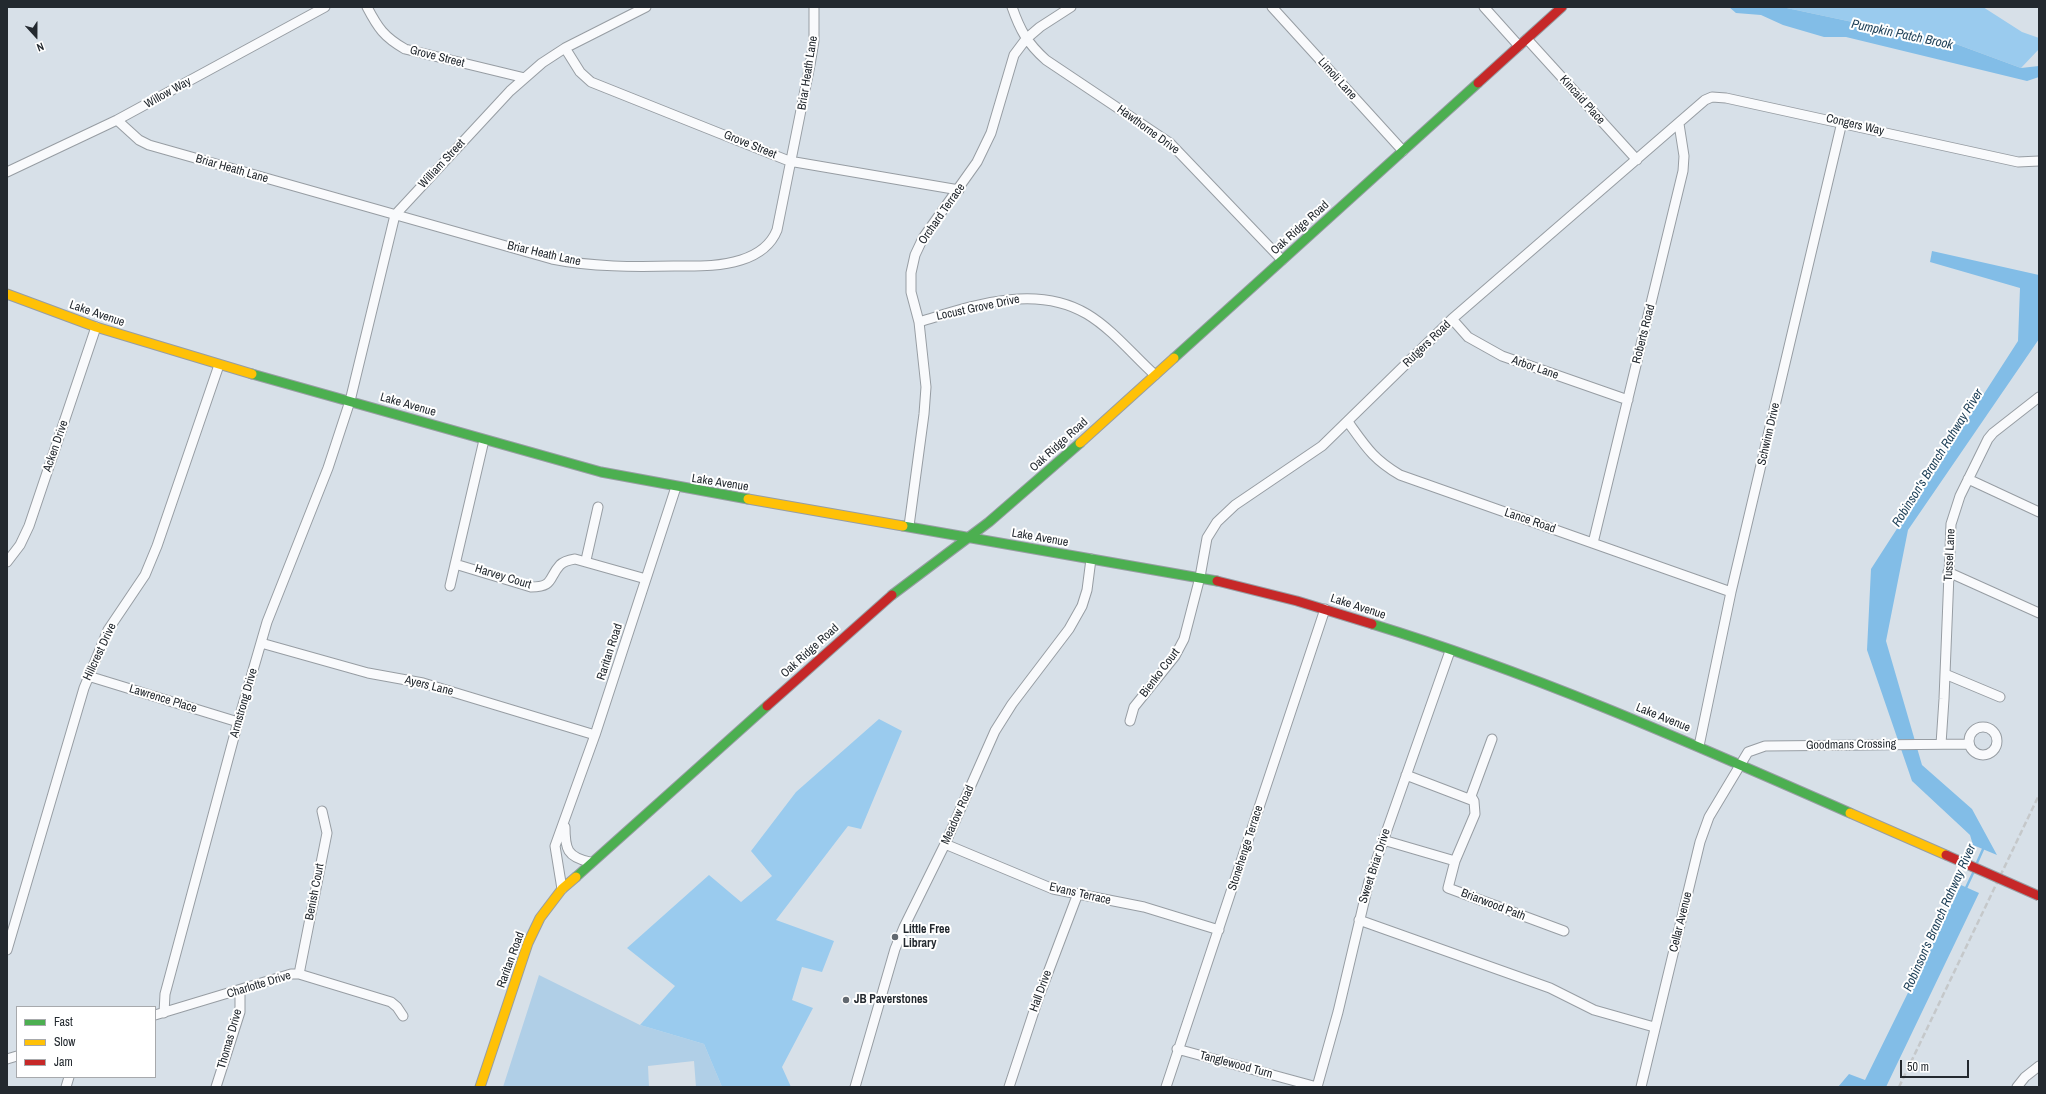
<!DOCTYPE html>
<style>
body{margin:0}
#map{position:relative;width:2046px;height:1094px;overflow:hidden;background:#d7e0e8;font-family:"Archivo Narrow",sans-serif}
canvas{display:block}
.frame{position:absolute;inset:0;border:8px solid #23292f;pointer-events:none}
.legend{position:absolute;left:16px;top:1006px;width:140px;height:72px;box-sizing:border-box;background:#fff;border:1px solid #a7a9ac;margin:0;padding:5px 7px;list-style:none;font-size:12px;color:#23292f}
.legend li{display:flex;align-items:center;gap:8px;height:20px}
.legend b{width:20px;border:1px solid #a7a9ac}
.north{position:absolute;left:16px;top:16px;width:40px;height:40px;-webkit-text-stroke:3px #fff;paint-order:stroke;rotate:159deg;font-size:11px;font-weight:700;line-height:16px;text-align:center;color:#23292f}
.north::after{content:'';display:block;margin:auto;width:14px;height:18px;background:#23292f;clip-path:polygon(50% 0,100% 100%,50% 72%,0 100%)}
.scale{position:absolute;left:1900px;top:1060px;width:69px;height:18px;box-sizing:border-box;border:2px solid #23292f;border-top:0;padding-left:5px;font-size:12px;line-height:14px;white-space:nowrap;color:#23292f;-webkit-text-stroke:3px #fff;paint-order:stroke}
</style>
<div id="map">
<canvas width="2046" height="1094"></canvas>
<div class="frame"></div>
<ul class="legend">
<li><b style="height:5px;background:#4caf50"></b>Fast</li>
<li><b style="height:5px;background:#ffc107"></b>Slow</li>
<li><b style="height:5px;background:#c62828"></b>Jam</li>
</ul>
<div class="north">N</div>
<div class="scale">50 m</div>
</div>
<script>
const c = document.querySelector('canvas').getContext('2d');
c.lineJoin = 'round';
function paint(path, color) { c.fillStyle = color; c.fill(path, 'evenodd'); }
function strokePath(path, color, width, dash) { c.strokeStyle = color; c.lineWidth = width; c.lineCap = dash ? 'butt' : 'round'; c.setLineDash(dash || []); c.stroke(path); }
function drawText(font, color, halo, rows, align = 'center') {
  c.font = font + ' "Archivo Narrow",sans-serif'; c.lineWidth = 4; c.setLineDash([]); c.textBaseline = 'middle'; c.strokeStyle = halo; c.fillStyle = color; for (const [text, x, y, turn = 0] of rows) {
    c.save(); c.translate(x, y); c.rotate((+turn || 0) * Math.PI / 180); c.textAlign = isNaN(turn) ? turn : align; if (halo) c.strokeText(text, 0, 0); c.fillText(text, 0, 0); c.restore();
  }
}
const green = new Path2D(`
 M539,975L640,1025L704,1044L722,1087H696L694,1061L648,1066L649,1087H503Z`);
const forest = new Path2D(`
 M1782,7H1983L2022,32L2039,38V49L2021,68L1956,44Z
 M879,719L902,731L861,829L848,826L776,920L834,941L822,972L802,967L792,1000L813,1008L782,1067L791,1087H722L704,1044L640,1025L675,986L627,948L709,875L741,902L772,876L751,851L796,792Z`);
const water = new Path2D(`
 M1729,7H1782L1956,44L2021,68L2039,66V77L2027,81L1846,37H1824L1783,25L1761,15L1736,13Z
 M1932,251L2039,275V339L1908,530L1886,641L1922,765L1972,809L1997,855L1973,845L1970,835L1912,781L1867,650L1871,569L2018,341L2020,288L1930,262Z
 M1961,885L1979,893L1886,1087H1838L1849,1074L1865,1080Z`);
const stream = new Path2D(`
 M1976,865L1984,847
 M1965,890L1974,871`);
const street = new Path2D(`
 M367,7C378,28 384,37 405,49L525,78
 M1012,7C1020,30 1027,43 1046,60L1170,143L1282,260
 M1272,7L1403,151
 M1484,7L1519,46
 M1527,39L1637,160
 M565,48L580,72L591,82L789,161L959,190
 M117,120L139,140L149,145L552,259C592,267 634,267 674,266C697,266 719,267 741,260C757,255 771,245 777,230L810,65L814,41V7
 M7,172L117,120L325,7
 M1452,319L1468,337L1502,356L1628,400
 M919,322C972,306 1035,283 1087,314C1112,329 1133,355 1155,375
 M1348,422C1366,447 1373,459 1400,475L1731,592
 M1968,479L2039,512
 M909,526L924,414L926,387L919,322L911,292V273L915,255L923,238L977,162L991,133L1014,55L1026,39L1040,27L1071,7
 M1593,543L1683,171L1684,156L1679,124
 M586,560L598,507
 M7,562L20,545L29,526L96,327
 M455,564L531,587C554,587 548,578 560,565C564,561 569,560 575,559L646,579
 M1948,572L2039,613
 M450,586L484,440
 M261,643L368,673L423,683L595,735
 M1945,674L2000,697
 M88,676L238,722
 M1130,721L1134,707L1175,656L1184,639L1200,577L1207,538L1217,522L1235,505L1322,446L1452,319L1705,100L1712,97L1726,98L2018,162L2039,161
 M1969 741a14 14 0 1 1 28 0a14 14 0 1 1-28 0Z
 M1492,739L1471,796L1474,801L1475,814L1455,861L1448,888L1564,931
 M1941,744L1944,699L1951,524L1960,496L1988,439L1993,433L2039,397
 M1699,746L1731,592L1842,122
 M1406,775L1474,801
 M565,827C565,849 567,857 590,862
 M1383,840L1455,861
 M945,844L1053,889L1144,907L1219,930
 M562,889L555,846L595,735L676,487
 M1359,920L1550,988L1594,1010L1654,1027
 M7,950L84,688L108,630L145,575L157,546L219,365
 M299,974L327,833L322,811
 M164,1013L165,994L238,722L267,622L328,468L350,401L395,215L510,91L542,63L565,48L646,7
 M155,1015L291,974H299L391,1002L397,1007L403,1016
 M1177,1049L1317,1087
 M7,1059L17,1056
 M66,1087L69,1077
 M216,1087L240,1012V991
 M855,1087L895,949L904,927L945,844L995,731L1012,704L1069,629L1082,606L1087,590L1091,559
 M1009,1087L1038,999L1077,896
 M1166,1087L1325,609
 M1317,1087L1338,1012L1369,881L1450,651
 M1641,1087L1700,842L1709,817L1748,752L1765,746L1969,744
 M2017,1087L2025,1077L2039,1066`);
const fast = new Path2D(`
 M1174,358L1478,83
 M252,374L601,472L748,499
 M903,526L1217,581
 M892,595L989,522L1080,443
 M1372,624C1536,674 1693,744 1850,813
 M576,877L767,706`);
const slow = new Path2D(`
 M7,294L96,327L252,374
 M1080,443L1174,358
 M748,499L903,526
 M1850,813L1946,855
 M480,1087L528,943L540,918L562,889L576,877`);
const jam = new Path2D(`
 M1478,83L1562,7
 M1217,581L1297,601L1372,624
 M767,706L892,595`);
const rail = new Path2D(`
 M1899,1087L2039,795`);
const jamBridge = new Path2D(`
 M1946,855L2039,896`);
const markers = [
 [895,937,4,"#626970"],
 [846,1000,4,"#626970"]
];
const streetNames = [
 ["Grove Street",437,57,14],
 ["Briar Heath Lane",808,73,-81],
 ["Limoli Lane",1337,79,48],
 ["Willow Way",168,93,-29],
 ["Kincaid Place",1582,100,48],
 ["Congers Way",1855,125,13],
 ["Hawthorne Drive",1148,130,36],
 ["Grove Street",750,145,22],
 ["William Street",442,164,-47],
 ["Briar Heath Lane",232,169,16],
 ["Orchard Terrace",942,214,-55],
 ["Oak Ridge Road",1300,228,-42],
 ["Briar Heath Lane",544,254,13],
 ["Locust Grove Drive",978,308,-12],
 ["Lake Avenue",97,314,19],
 ["Roberts Road",1644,334,-76],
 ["Rutgers Road",1427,344,-44],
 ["Arbor Lane",1535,368,19],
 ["Lake Avenue",408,405,16],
 ["Schwinn Drive",1769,434,-77],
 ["Oak Ridge Road",1059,445,-42],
 ["Acken Drive",56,446,-71],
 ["Lake Avenue",720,483,9],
 ["Lance Road",1530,521,19],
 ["Lake Avenue",1040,538,10],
 ["Tussel Lane",1950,555,-87],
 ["Harvey Court",503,577,17],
 ["Lake Avenue",1358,607,18],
 ["Oak Ridge Road",810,651,-42],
 ["Hillcrest Drive",100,652,-65],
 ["Raritan Road",610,652,-72],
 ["Bienko Court",1160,673,-53],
 ["Ayers Lane",429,686,14],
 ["Lawrence Place",163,699,17],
 ["Armstrong Drive",244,703,-74],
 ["Lake Avenue",1663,718,22],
 ["Goodmans Crossing",1851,745,-1],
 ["Meadow Road",958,815,-66],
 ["Stonehenge Terrace",1246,848,-72],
 ["Sweet Briar Drive",1375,866,-72],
 ["Benish Court",315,892,-79],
 ["Evans Terrace",1080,894,13],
 ["Briarwood Path",1493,905,21],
 ["Cellar Avenue",1681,922,-76],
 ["Raritan Road",511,960,-70],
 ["Charlotte Drive",259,985,-17],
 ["Hall Drive",1041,991,-70],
 ["Thomas Drive",230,1039,-74],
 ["Tanglewood Turn",1236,1065,15]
];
const poiNames = [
 ["Little Free",903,930],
 ["Library",903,944],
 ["JB Paverstones",854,1000]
];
const waterNames = [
 ["Pumpkin Patch Brook",1902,35,12],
 ["Robinson's Branch Rahway River",1938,458,-58],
 ["Robinson's Branch Rahway River",1940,918,-66]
];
paint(green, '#b0cfe7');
paint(forest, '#9acbee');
paint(water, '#82bde7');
strokePath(stream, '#82bde7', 2.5);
strokePath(street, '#979da3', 11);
strokePath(fast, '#979da3', 11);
strokePath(slow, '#979da3', 11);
strokePath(jam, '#979da3', 11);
strokePath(street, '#f9fafc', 9);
strokePath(fast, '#4caf50', 9);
strokePath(slow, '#ffc107', 9);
strokePath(jam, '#c62828', 9);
strokePath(rail, '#c5c8ca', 2.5, [6, 3]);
strokePath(jamBridge, '#979da3', 11, []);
strokePath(jamBridge, '#c62828', 9);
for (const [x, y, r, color] of markers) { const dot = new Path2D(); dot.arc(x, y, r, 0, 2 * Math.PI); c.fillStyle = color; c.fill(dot); strokePath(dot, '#fff', 1.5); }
drawText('12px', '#23292f', '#fff', streetNames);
drawText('bold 12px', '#23292f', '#fff', poiNames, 'left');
drawText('italic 13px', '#1c3e56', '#fff', waterNames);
</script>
